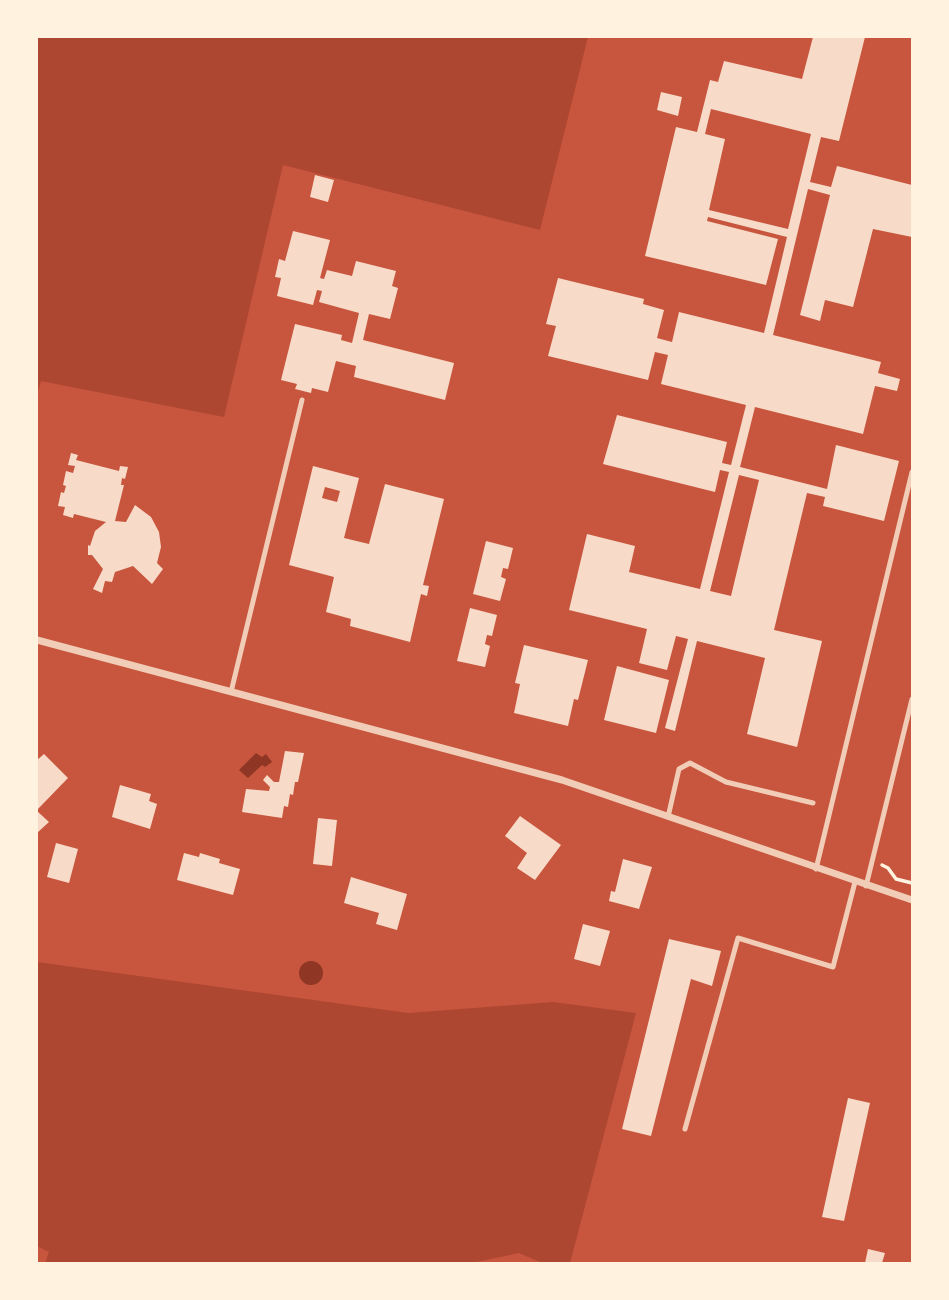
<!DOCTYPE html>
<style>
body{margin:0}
#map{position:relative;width:949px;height:1300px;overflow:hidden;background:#c8553d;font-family:"Exo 2",sans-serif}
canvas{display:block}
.frame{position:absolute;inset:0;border:38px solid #fff3e0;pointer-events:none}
</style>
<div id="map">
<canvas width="949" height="1300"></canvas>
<div class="frame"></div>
</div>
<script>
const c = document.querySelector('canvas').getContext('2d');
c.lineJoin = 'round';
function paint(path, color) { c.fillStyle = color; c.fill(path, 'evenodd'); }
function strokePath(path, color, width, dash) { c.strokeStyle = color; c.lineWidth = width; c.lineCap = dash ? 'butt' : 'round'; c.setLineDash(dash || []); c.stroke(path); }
const green = new Path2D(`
 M37,37H588L540,230L283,165L224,417L41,381L37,394Z
 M37,962L408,1013L553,1002L636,1013L570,1263H542L519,1253L472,1263H45L49,1252L37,1246Z`);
const water = new Path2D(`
 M256,753L262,757L266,754L272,762L265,767L262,765L248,778L239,770Z
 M299 973a12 12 0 1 1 24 0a12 12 0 1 1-24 0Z`);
const building = new Path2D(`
 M813,37H865L839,141L821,137L810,182L831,187L837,166L912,185V237L873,229L853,307L825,300L820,321L800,315L830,195L808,189L773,335L881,362L878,373L900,379L897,391L875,386L863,434L755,407L740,467L827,489L836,445L899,461L884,521L823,506L825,497L807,493L774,630L822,641L797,747L747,734L765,658L697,641L675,731L665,728L688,639L676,636L667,670L639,663L647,629L569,610L587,534L635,546L629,572L700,589L729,472L720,470L715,492L603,464L617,415L727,442L722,463L731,465L746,405L661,384L668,355L655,352L648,380L548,356L556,326L546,324L558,278L644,299L643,304L664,310L657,338L672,342L679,312L764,333L787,237L708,217L707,221L778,239L766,285L645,256L676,127L697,132L710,80L718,82L724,61L802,79ZM711,109L811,134L788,229L709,210L725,139L705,134ZM739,475L759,480L731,596L710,591Z
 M661,92L682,97L678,116L657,110Z
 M315,175L334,180L328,202L310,197Z
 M293,231L330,240L320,278L324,279L327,270L352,276L356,261L396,271L392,286L398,288L390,319L369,314L363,340L454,363L445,400L354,377L356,366L336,361L328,392L312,388L311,393L295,389L297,384L281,380L295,324L342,335L341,340L352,343L359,313L319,302L322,291L317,290L313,305L277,296L281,278L275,277L279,259L285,261Z
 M71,453L78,455L76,460L119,471L120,466L128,467L125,479L122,478L121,485H124L115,521L126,522L135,505L151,517L159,532L161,547L157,563L163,569L152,584L133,566L115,572L112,582L105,581L102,593L93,589L103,569L92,555H88V545L90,546L95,531L106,522L74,514L73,518L63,515L65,507L58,506L61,492L64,493L66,486L63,485L66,471L73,473L75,466L68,465Z
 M313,466L359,478L344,538L369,544L385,484L444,499L423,585L429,586L427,596L421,594L410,642L350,626L351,619L326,612L334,577L289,565ZM325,487L340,491L337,502L322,498Z
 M486,541L513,548L508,569L503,568L501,577L506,579L500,601L473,594Z
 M470,608L497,615L492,636L487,635L485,644L490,646L485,667L457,661Z
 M524,645L588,660L578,700L574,699L568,726L514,713L520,684L515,683Z
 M617,666L669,680L656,733L604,720Z
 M285,751L304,753L298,782H295L293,795L290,794L288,807L284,806L282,818L242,812L246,789L269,791L270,787L263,780L267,775L274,782H279Z
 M44,754L68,778L37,810V760Z
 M120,785L151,794L149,801L157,804L150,829L112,817Z
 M37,811L49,822L37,833Z
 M520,816L561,845L535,880L517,868L527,853L505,836Z
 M318,818L337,820L332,866L313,864Z
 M56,843L78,849L69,883L47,877Z
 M184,853L199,857L200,853L220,859L219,863L240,869L233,895L177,880Z
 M623,859L652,867L639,909L609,901L611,891L615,892Z
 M351,877L407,894L397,930L376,924L379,913L344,903Z
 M583,924L610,931L600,966L574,959Z
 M669,939L721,951L712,986L691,979L651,1136L622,1129Z
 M848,1098L870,1103L844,1221L822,1217Z
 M868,1249L885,1253L882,1263H865Z`);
const path = new Path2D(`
 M882,865L888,868L896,879L912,883`);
const service = new Path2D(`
 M231,692L302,400
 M668,817L679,769L690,763L726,782L813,803
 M816,869L912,472
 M866,886L912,699
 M685,1129L738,938L833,967L855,882`);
const minor = new Path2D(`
 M37,640L562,780L912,900`);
paint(green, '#ae4732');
paint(water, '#8f3625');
paint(building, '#f7dbc8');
strokePath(path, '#fff3e0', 3.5);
strokePath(service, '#f1ccb7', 5);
strokePath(minor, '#f1ccb7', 7);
</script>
